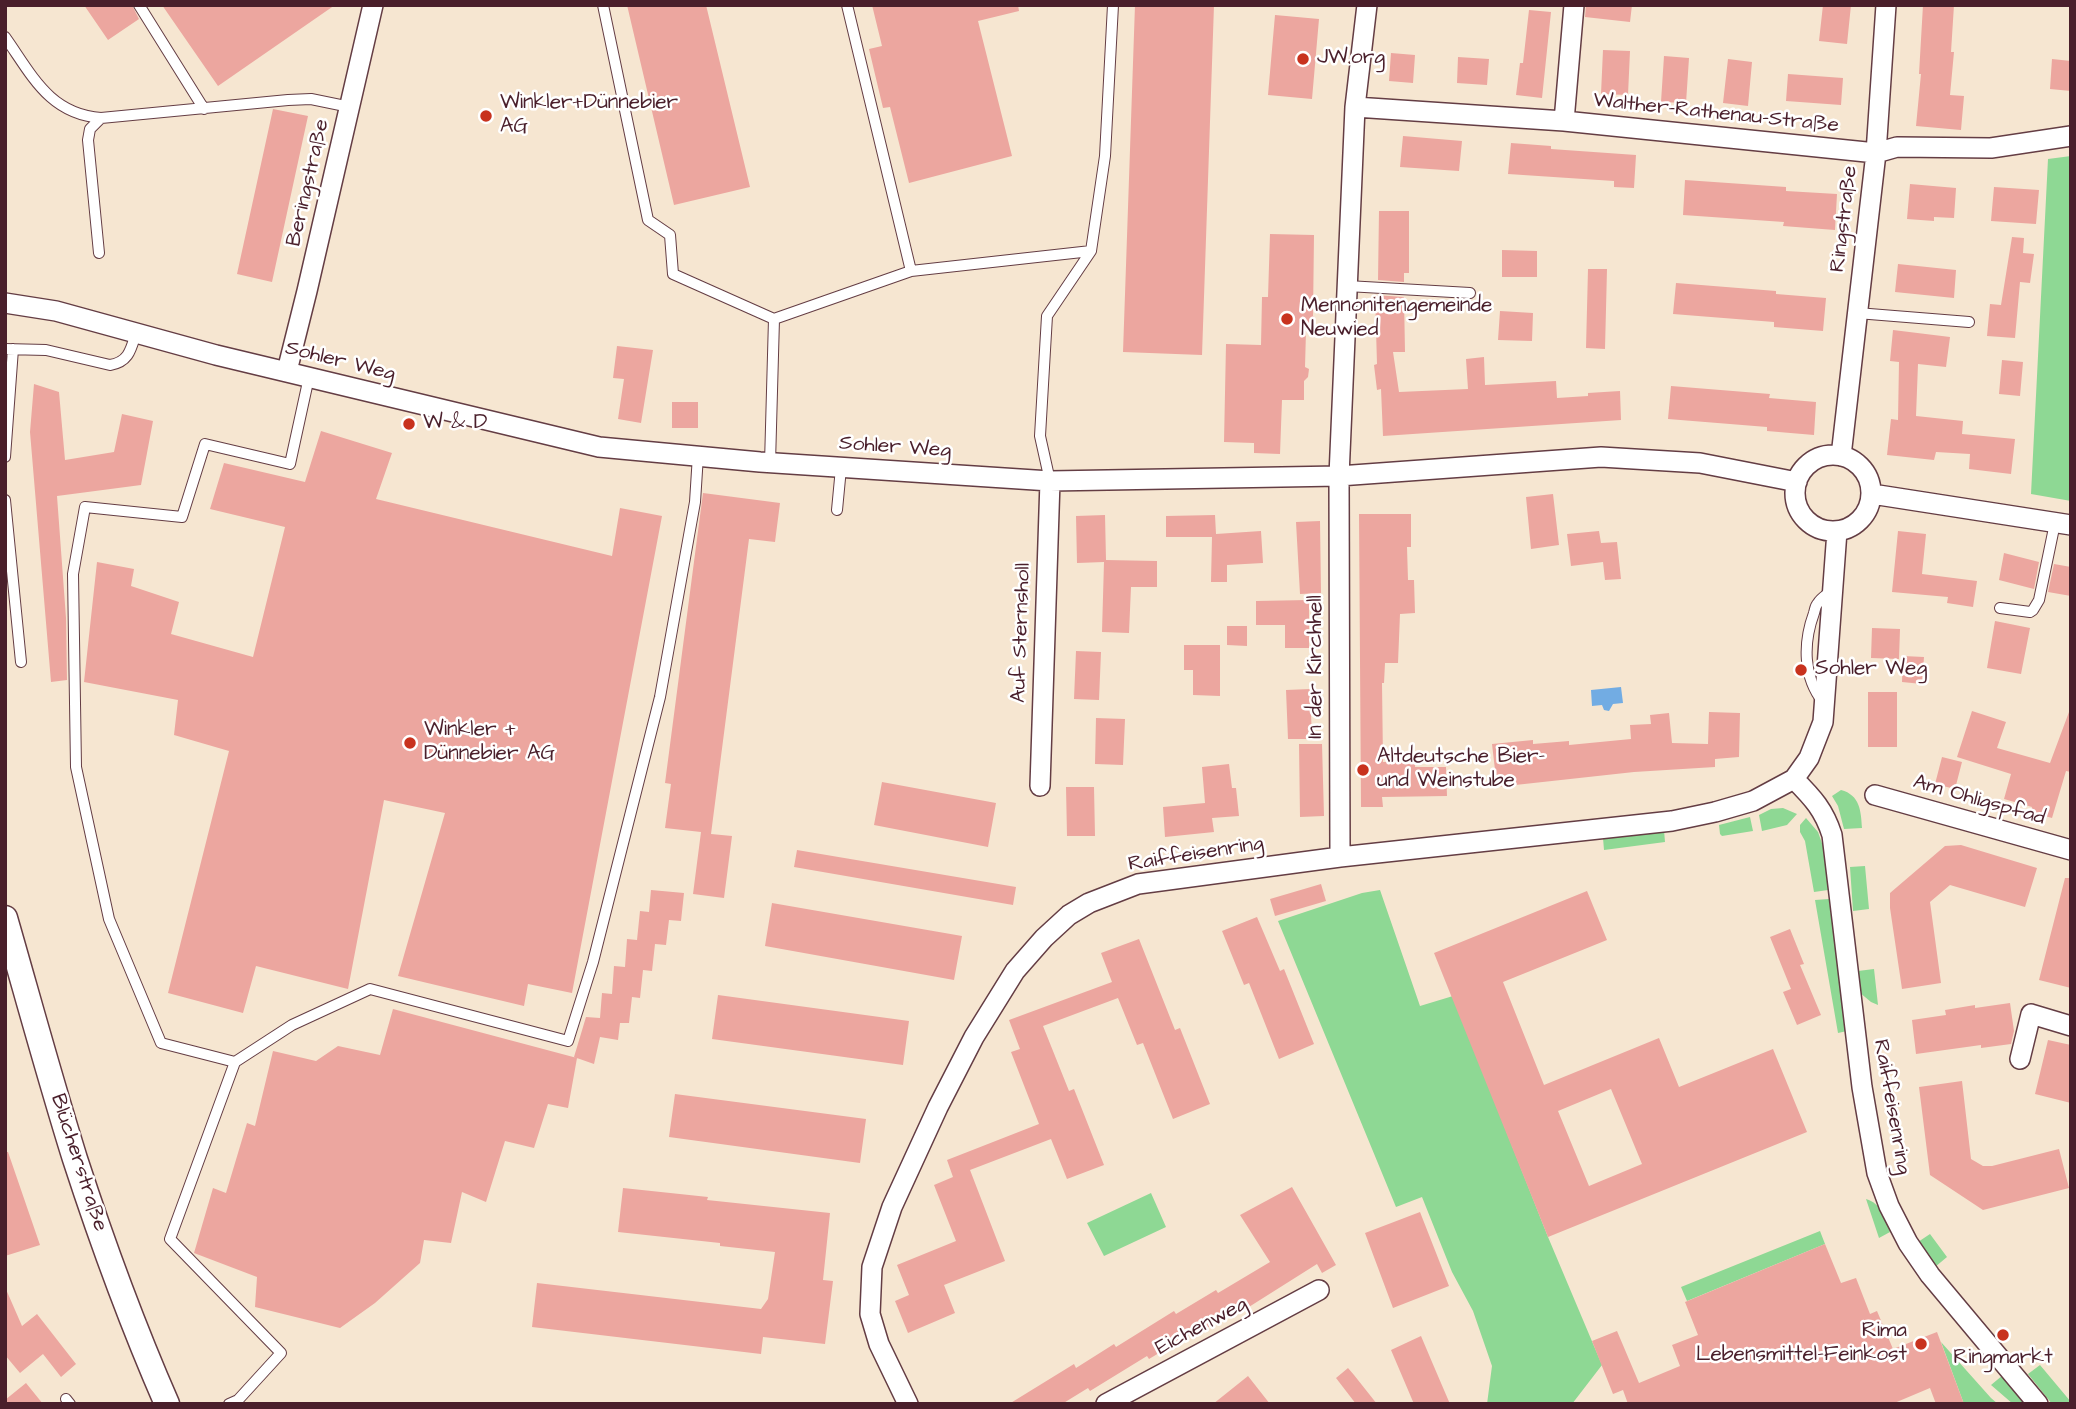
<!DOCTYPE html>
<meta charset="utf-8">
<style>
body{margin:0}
#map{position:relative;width:2076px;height:1409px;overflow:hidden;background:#f6e6d1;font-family:"Architects Daughter",sans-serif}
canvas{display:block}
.frame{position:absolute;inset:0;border:7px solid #4a1f2b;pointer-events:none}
</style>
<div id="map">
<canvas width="2076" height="1409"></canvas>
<div class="frame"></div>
</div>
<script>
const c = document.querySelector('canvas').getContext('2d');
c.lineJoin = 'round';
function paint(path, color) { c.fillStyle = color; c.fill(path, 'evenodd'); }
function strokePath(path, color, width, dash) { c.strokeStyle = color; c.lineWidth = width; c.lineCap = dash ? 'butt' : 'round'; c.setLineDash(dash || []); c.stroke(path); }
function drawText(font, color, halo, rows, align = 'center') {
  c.font = font + ' "Architects Daughter",sans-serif'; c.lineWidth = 5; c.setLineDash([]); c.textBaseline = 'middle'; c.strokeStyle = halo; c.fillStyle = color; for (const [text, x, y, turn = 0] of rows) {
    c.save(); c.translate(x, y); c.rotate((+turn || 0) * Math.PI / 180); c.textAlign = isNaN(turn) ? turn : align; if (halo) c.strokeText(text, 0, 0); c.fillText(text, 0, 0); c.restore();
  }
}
const green = new Path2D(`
 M2071,156V501L2031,494L2048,159Z
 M1841,790C1860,795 1861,811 1862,828L1844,829L1838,806L1832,796Z
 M1783,808L1797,814L1787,825L1762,831L1759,815L1771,809Z
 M1750,817L1753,831L1722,836L1720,834L1719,825Z
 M1806,818L1818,832L1824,849L1828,890L1814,892L1805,841L1800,832V825Z
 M1664,830L1665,842L1604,850L1603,838Z
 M1865,866L1869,909L1853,911L1850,867Z
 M1380,890L1420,1006L1453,996L1548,1237L1602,1365L1572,1404H1487L1492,1366L1473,1311L1452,1272L1422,1197L1396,1207L1278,921L1362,893Z
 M1829,899L1847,1031L1838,1033L1815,900Z
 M1874,969L1878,1005L1871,1002L1859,992L1858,971Z
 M1151,1193L1166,1227L1104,1256L1087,1223Z
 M1866,1199C1882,1204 1884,1217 1890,1232L1879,1238Z
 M1820,1231L1825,1244L1687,1301L1681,1287Z
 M1930,1234L1947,1257L1935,1267L1918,1242Z
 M1941,1342L1991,1398L1998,1404H1964Z
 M2040,1365L2071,1402V1404H2052L2028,1374Z
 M2003,1375L2027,1404H2013L1991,1385Z`);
const water = new Path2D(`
 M1621,687L1623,703L1613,704L1609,711L1604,710L1602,705L1592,706L1591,690Z`);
const building = new Path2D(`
 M84,5H132L139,19L108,40Z
 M162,5H335L218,86Z
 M627,5H706L750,187L674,205Z
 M872,5H1018L1019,11L978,21L1012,156L909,183L890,107L883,108L869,49L882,46Z
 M1135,5H1214L1202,355L1123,352Z
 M1586,5H1632L1630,22L1585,17Z
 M1823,5H1851L1847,44L1819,41Z
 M1923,5H1954L1951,52H1954L1950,95L1964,96L1961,130L1916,126L1921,74H1919Z
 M1529,10L1551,12L1542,98L1516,95L1520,63H1523Z
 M1275,15L1319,19L1312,99L1268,95Z
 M1603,50L1630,51L1628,95L1601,94Z
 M1391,53L1415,55L1413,83L1389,81Z
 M1664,56L1689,58L1686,103L1661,102Z
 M1458,57L1489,59L1487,85L1457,83Z
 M1728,59L1752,62L1748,106L1723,103Z
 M2052,59L2071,61V91L2050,89Z
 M1788,74L1843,78L1841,105L1786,101Z
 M273,109L308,116L272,282L237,274Z
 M1403,136L1462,141L1459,171L1400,167Z
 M1511,143L1551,146V149L1636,155L1634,188L1614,187V181L1508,174Z
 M1685,180L1786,187V191L1837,194L1835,230L1783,226L1784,222L1683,215Z
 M1910,184L1956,188L1954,218L1934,217V221L1907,219Z
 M1994,187L2039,190L2036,224L1991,221Z
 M1379,211H1409V273H1404V282L1378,280Z
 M1270,234L1314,235L1313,316L1315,318L1306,331L1305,367L1309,369L1308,377L1304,381V400H1282L1280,454L1254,453V443L1224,442L1226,344L1261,345L1262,297H1268Z
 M2012,237L2024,238L2023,253L2034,254L2030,283L2020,282L2015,338L1987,336L1990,304L2001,305Z
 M1502,250L1537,251V277H1502Z
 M1898,264L1956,270L1954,298L1895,292Z
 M1588,269H1607L1605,349L1586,348Z
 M1676,283L1776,291V294L1826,298L1823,331L1774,327V322L1673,314Z
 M1375,295L1404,297L1405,352H1393L1399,392L1468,389L1466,359L1484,357L1485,385L1556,381L1557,398L1588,396V393L1620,391L1621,420L1383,436L1381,389L1377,390L1374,365L1377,364Z
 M1500,311L1533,313L1532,341L1498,340Z
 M1893,330L1950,337L1946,367L1918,364L1916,416L1963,421L1962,434L2015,439L2011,474L1969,469L1970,454L1936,452L1934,460L1887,455L1891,419L1898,420L1899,362L1890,361Z
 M617,346L653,350L641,423L618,419L624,379L613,378Z
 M2002,360L2023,362L2020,396L1999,394Z
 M34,384L59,392L65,460L114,452L122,414L153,421L141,485L57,496L66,618L67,680L51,682L30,432Z
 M1671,386L1770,394L1769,398L1816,402L1814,435L1767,431V427L1668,419Z
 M672,402H698V428H672Z
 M321,431L392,453L376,499L612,556L620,508L662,516L572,993L528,984L524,1006L398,976L445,813L384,800L348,989L256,966L243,1013L168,993L229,751L174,735L178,700L84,682L97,562L134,569L131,586L179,602L171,634L253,657L285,527L210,509L224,463L305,482Z
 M703,493L780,503L775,542L749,539L711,834L732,836L724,898L693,894L701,832L665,828L671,784L665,783Z
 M1553,494L1559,545L1531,549L1526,497Z
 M1359,514H1411V547H1407L1408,580H1414L1415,613L1400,614L1398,663H1385L1384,683H1382L1383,762L1415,761V767H1446L1447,796L1382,797L1383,807H1361Z
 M1105,515L1106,560L1157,561V587H1131L1129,633L1102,632L1104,562L1077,563L1076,516Z
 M1215,515L1216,534L1261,531L1263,563L1227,565V582H1211L1212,537H1166V516Z
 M1320,521L1321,593L1300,594L1296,522Z
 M1599,531L1601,543L1617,542L1621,579L1605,580L1603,562L1571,566L1567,534Z
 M1898,531L1926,534L1922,574L1977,581L1973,607L1947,603L1948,597L1892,592Z
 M2004,553L2039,562L2034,589L1999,580Z
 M2054,564L2071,567V596L2048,592Z
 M1309,600V648H1285V625H1256V601Z
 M1995,621L2030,628L2021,674L1987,668Z
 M1227,626H1247V646L1227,645Z
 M1872,628L1900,629L1899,659L1871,658Z
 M1184,645H1220V696L1193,695V670H1184Z
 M1076,651L1101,652L1099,700L1074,699Z
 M1903,656L1924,657L1922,684L1902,682Z
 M1310,689L1312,739H1288L1286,690Z
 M1868,692H1897V747H1868Z
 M1972,711L2006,722L1997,748L2050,763L2069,712L2071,713V772L2066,771L2052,818L2031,812L2032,807L2004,799L2011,774L1957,757Z
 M1709,712L1740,713L1739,757L1715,759V767L1634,772L1497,787L1492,744L1533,740V744L1569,741V745L1631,739L1630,725L1651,724L1650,715L1669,713L1672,743L1708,744Z
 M1096,718L1125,719L1123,765L1095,764Z
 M1299,744H1322L1324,816L1300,817Z
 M1942,757L1962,762L1955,789L1935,784Z
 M1229,764L1232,788H1236L1239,816L1212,818L1214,832L1165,837L1163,807L1205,803L1202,767Z
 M882,782L996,803L988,847L874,825Z
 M1066,787H1094L1095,836H1067Z
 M1961,845L2037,868L2025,907L1950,885L1930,902L1941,983L1902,989L1890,908V893L1945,846Z
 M797,850L1016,887L1013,905L794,867Z
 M2065,878H2071V988L2039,980Z
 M1321,884L1326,901L1275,916L1270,899Z
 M651,890L684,893L681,921L669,920L666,945L655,944L652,971L643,970L640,998L632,997L629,1023H620L618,1040L600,1037L594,1064L574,1057L586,1017L600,1018L602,993L612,994L614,966L625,967L627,939L637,940L640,911L649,912Z
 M1587,891L1607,940L1503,982L1544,1085L1659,1038L1679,1087L1773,1049L1807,1132L1548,1237L1434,953ZM1611,1089L1642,1164L1589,1186L1558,1111Z
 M772,903L962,936L954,980L765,946Z
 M1257,917L1280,971L1284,969L1314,1044L1279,1059L1249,983L1244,985L1222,931Z
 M1790,929L1804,964L1800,965L1821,1015L1797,1025L1783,992L1791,989L1770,937Z
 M1139,939L1175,1030L1180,1028L1210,1104L1173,1119L1143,1043L1137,1045L1118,998L1043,1026L1069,1091L1074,1089L1104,1165L1067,1179L1051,1139L970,1170L1005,1261L944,1285L955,1313L908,1333L895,1301L909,1295L897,1265L956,1241L934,1185L953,1177L947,1160L1039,1124L1011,1052L1020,1049L1009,1020L1112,982L1101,953Z
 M718,995L909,1021L903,1065L712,1039Z
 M2010,1003L2014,1031L2011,1044L1981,1048V1045L1916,1054L1912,1020L1946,1015L1945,1010L1975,1005V1008Z
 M393,1009L577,1058L568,1108L548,1104L534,1148L505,1141L486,1202L462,1192L451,1243L424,1240L420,1263L375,1303L340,1328L255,1307L257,1277L194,1253L213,1188L226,1193L247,1123L255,1126L273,1051L316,1061L338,1046L380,1055Z
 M2048,1040L2071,1045V1103L2035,1094Z
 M1962,1081L1971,1159L1983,1166H1992L2059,1149L2069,1188L1983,1210L1930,1175L1919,1087Z
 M675,1094L866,1119L860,1163L669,1137Z
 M5,1152H8L40,1245L5,1256Z
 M1292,1187L1336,1265L1322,1273L1317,1264L1233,1317L1231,1313L1191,1338L1189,1335L1149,1359L1147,1356L1090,1391L1088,1388L1062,1404H1009L1074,1364L1076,1368L1114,1344L1116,1347L1174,1311L1176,1314L1216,1290L1218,1293L1270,1262L1240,1215Z
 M623,1188L708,1197L707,1200L830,1213L823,1280L833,1281L825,1344L763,1337L761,1354L532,1327L537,1283L761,1309L768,1299L775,1252L720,1246V1243L618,1232Z
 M1420,1212L1449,1286L1393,1308L1365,1233Z
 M1825,1244L1841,1283L1856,1278L1870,1314L1877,1311L1893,1349L1937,1332L1964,1404H1936L1930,1388L1892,1404H1628L1623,1390L1613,1394L1592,1341L1617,1331L1639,1383L1680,1366L1672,1345L1698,1335L1685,1302Z
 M5,1287L22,1326L37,1314L76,1364L61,1377L43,1354L20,1373L5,1355Z
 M1421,1336L1432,1362L1450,1404H1414L1391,1350Z
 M1348,1368L1354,1375L1377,1404H1356L1336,1378Z
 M1248,1376L1270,1404H1213Z
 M26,1383L43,1404H5V1400Z`);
const service = new Path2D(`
 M139,5L204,109
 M603,5L648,220L670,235L673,274L774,319
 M847,5L911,271
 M5,37C32,75 49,114 101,118
 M1091,251L1105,156L1113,5
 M99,253L88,140L90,129L101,118L288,100L311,99L350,107
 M1347,286L1470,293
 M1857,313L1969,322
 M5,349L46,350L110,365C129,362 131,349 136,333
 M309,377L290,464L205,444L182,517L85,507L73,574L76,767L109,919L161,1043L235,1062L292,1025L370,989L568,1041L593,962L660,697L695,502L698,455
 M5,457L13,349
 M770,463L774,319L911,271L1091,251L1047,316L1040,436L1050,481
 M5,500L21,662
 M837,510L841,468
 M2000,608L2030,612L2033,610L2039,600L2055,523
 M1823,702C1803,677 1803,643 1814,613C1815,610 1815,606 1818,603C1820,599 1826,595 1830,592
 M66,1399L70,1404
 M229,1404L238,1400L281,1353L170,1239L235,1062`);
const minor = new Path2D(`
 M1355,107L1564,121L1876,153L1897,147L1991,148L2071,136
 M1564,121L1574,5
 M5,303L56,311L216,355L599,447L760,462L1050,481L1339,476L1601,457L1700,463L1797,482
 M287,371L307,291L373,5
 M1795 493a38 38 0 1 1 76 0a38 38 0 1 1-76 0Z
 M1841,456L1876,153L1886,5
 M1872,494L2071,525
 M1794,779C1813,798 1824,810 1832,835L1862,1087L1877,1173L1889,1206L1908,1243L1930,1275L2038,1404
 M1040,786L1050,481
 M1875,795L2071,850
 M1340,857L1339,476L1355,107L1367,5
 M2020,1059L2031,1014L2071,1026
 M908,1404L879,1344L870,1314L872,1267L892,1207L938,1107L974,1037L1015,971L1044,938L1069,915L1089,903L1138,884L1340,857L1672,821L1715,812L1753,801L1794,779L1809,758L1823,722L1837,531
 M1106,1404L1319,1290`);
const tertiary = new Path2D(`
 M5,918C28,998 50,1079 75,1159C102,1242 132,1324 167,1404`);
const markers = [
 [1303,59,7,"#c8321e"],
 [486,116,7,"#c8321e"],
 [1287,319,7,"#c8321e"],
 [409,424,7,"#c8321e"],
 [1801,670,7,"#c8321e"],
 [410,743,7,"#c8321e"],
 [1363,770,7,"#c8321e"],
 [2003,1335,7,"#c8321e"],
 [1921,1344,7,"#c8321e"]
];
const poiNames = [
 ["JW.org",1317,59],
 ["Winkler+Dünnebier",500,104],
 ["AG",500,128],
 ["Mennonitengemeinde",1301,307],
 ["Neuwied",1301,331],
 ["W & D",423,424],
 ["Sohler Weg",1815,670],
 ["Winkler +",424,731],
 ["Dünnebier AG",424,755],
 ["Altdeutsche Bier-",1377,758],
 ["und Weinstube",1377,782],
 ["Rima",1907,1332,"right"],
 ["Lebensmittel-Feinkost",1907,1356,"right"],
 ["Ringmarkt",2003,1359,"center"]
];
const streetNames = [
 ["Walther-Rathenau-Straße",1716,114,6],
 ["Beringstraße",309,183,-77],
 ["Ringstraße",1845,219,-83],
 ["Sohler Weg",340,362,14],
 ["Sohler Weg",895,448,4],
 ["Auf Sternsholl",1022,633,-88],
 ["In der Kirchhell",1317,667,-90],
 ["Am Ohligspfad",1979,801,16],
 ["Raiffeisenring",1196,855,-9],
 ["Raiffeisenring",1891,1107,80],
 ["Blücherstraße",78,1163,72],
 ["Eichenweg",1202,1327,-28]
];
paint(green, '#8ed894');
paint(water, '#72ace3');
paint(building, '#eca69f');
strokePath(service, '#643d44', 12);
strokePath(minor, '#643d44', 22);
strokePath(tertiary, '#643d44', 27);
strokePath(service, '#fff', 10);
strokePath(minor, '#fff', 19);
strokePath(tertiary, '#fff', 24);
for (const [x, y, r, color] of markers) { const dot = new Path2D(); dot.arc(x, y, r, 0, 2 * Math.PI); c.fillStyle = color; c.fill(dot); strokePath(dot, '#fff', 2.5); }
drawText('21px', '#4a1f2b', '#fff', poiNames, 'left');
drawText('21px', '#4a1f2b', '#fff', streetNames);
</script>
